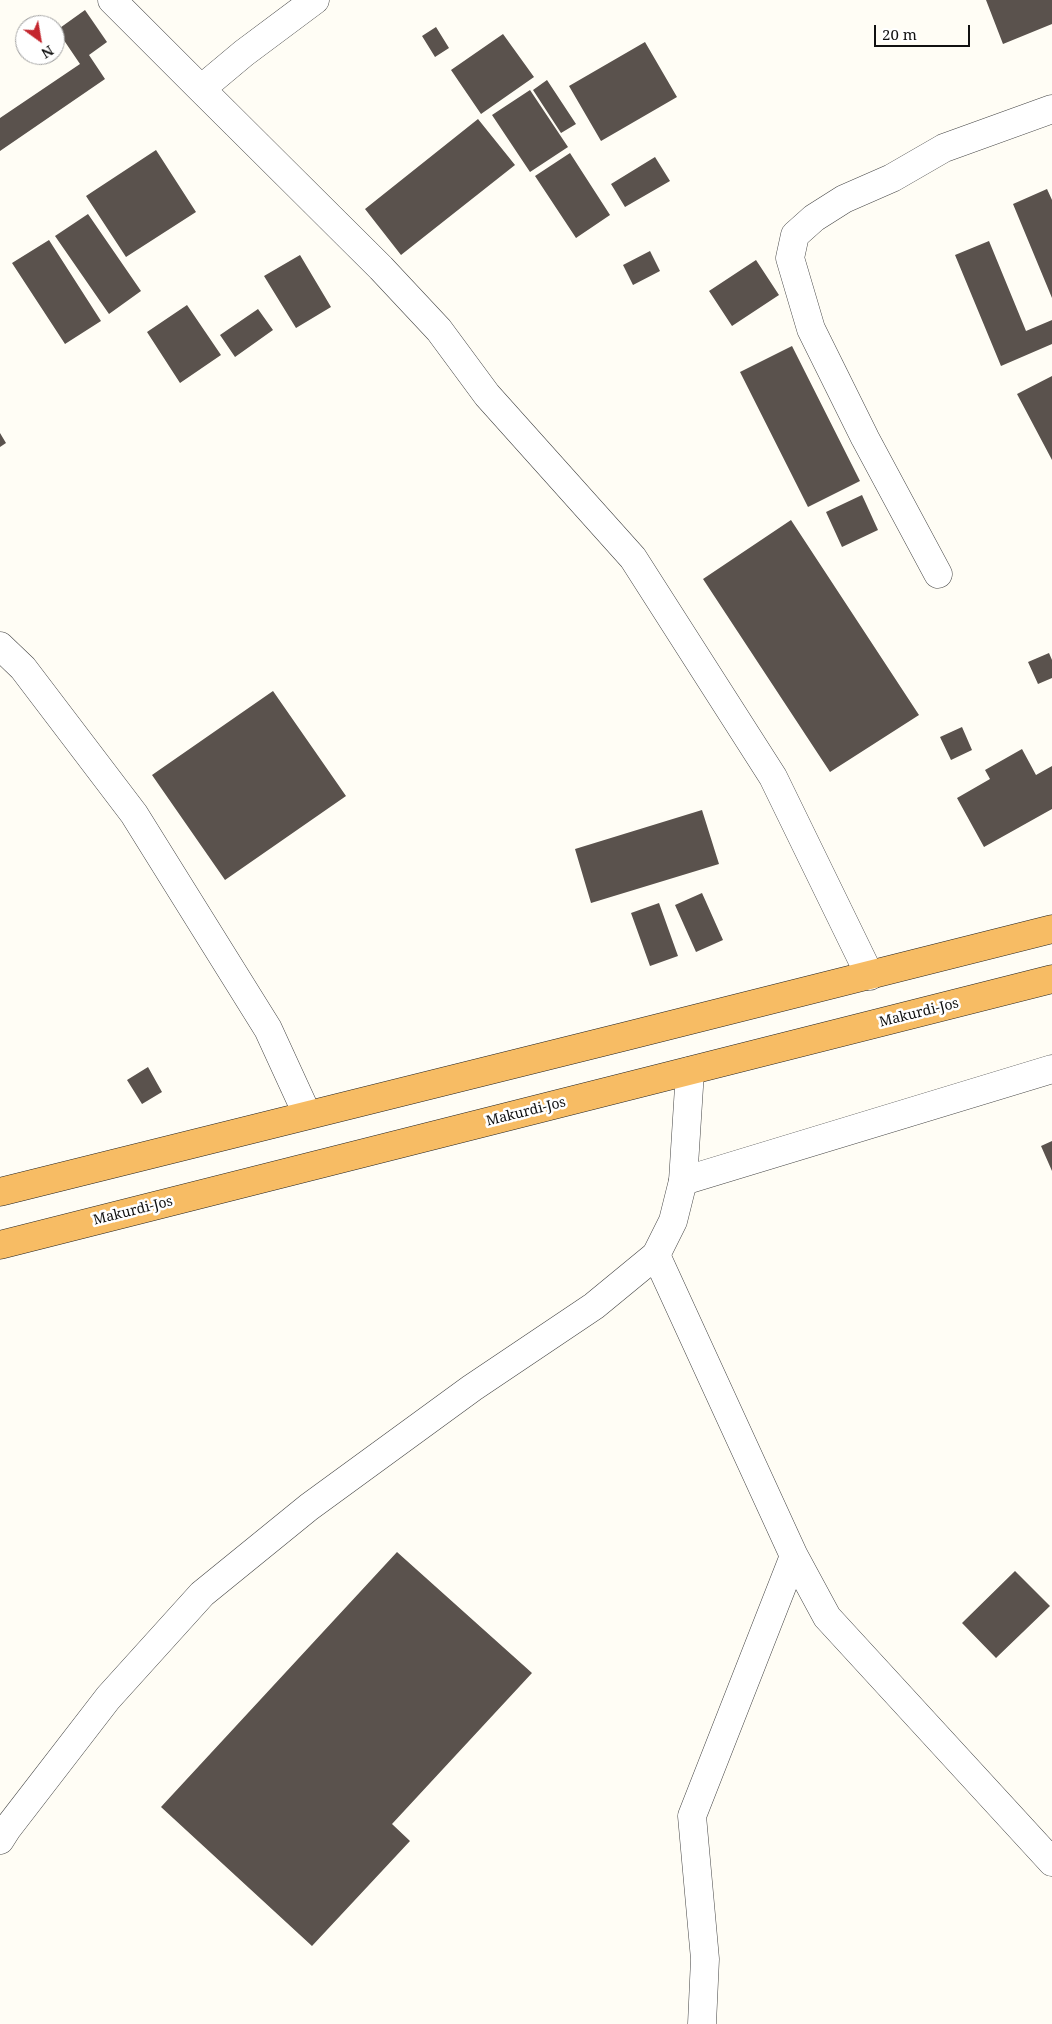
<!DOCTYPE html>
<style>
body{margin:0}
#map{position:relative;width:1052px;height:2024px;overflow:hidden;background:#fffdf5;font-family:"Noto Serif",serif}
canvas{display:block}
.north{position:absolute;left:15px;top:15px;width:50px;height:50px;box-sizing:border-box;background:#fff;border:1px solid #a0a0a0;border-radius:50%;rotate:148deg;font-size:14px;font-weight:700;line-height:20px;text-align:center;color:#111}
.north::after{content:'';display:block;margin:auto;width:18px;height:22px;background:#c4262e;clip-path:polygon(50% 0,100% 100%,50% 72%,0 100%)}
.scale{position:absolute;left:874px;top:25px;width:96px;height:22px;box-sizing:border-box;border:2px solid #111;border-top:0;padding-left:6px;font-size:15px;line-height:18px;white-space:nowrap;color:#111;-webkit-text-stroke:4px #fff;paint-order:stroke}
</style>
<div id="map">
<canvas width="1052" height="2024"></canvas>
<div class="north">N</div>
<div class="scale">20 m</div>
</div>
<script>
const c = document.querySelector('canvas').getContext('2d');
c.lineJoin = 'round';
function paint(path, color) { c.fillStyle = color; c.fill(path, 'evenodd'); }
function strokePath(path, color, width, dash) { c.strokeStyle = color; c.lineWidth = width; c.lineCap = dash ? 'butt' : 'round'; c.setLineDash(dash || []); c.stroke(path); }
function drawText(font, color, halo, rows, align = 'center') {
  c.font = font + ' "Noto Serif",serif'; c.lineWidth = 5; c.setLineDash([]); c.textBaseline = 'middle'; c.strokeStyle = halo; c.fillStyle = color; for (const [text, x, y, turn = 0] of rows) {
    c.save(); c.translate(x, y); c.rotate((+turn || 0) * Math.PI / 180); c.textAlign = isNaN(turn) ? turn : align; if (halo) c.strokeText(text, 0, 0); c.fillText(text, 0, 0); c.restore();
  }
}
const building = new Path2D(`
 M986,0H1052V24L1003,44Z
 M85,10L107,42L89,55L105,79L0,151V118L80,64L57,30Z
 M436,27L449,48L435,57L422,36Z
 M503,34L534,77L481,114L451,70Z
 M645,42L677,97L601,141L569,86Z
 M547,80L576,124L561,133L533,90Z
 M530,90L568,147L530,172L492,115Z
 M478,119L515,165L401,255L365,209Z
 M156,150L196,212L126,257L86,196Z
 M570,153L610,215L576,238L535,176Z
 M655,157L670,181L625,207L611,184Z
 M1047,189L1052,200V298L1013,204Z
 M88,214L141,291L109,314L55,236Z
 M49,240L101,321L65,344L12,263Z
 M989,241L1026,331L1052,320V344L1001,366L955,255Z
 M650,251L660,271L633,285L623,265Z
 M300,255L331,307L296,328L264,276Z
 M756,260L779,295L732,326L709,291Z
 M187,305L221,355L180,383L147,332Z
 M258,309L273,330L235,357L220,335Z
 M792,346L860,481L808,507L740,372Z
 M1052,376V460L1017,394Z
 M0,433L6,443L0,447Z
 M862,495L878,530L842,547L826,512Z
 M791,520L919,715L830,772L703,579Z
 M1049,653L1052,660V678L1038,684L1028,662Z
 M273,691L346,796L225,880L152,775Z
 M962,727L972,750L951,760L940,737Z
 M1022,749L1036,775L1052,766V809L984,847L957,798L990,779L985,770Z
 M702,810L719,864L591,903L575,849Z
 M702,893L723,940L696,952L675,905Z
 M659,903L678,956L650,966L631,913Z
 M148,1067L162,1092L142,1104L127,1080Z
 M1052,1141V1171L1041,1146Z
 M397,1552L532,1673L392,1824L410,1841L312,1946L161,1807Z
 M1015,1571L1050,1606L996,1658L962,1623Z`);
const minor = new Path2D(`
 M112,0L201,89
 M315,0L244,53L201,89L381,268L439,330L487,395L633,558L773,777L870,976
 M938,574L865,438L811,329L790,258L795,235L814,218L844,199L892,178L944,148L1052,109
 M0,646L23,668L134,814L268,1029L307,1114
 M683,1181L1052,1069
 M656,1255L794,1556L827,1617L1052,1862
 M702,2024L705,1959L692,1816L794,1556`);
const tertiary = new Path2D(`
 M0,1840L7,1829L108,1698L202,1594L309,1507L472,1388L594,1306L656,1255L673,1221L683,1181L690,1071`);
const trunk = new Path2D(`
 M0,1192C350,1103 702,1019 1052,929
 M0,1245L1052,979`);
const streetNames = [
 ["Makurdi-Jos",919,1013,-14],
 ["Makurdi-Jos",526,1112,-14],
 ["Makurdi-Jos",133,1211,-14]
];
paint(building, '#5a524d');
strokePath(minor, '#444', 29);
strokePath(tertiary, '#444', 29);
strokePath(trunk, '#222', 29);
strokePath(minor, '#fff', 28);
strokePath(tertiary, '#fff', 28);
strokePath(trunk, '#f7bc64', 28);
drawText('14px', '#111', '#fff', streetNames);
</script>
